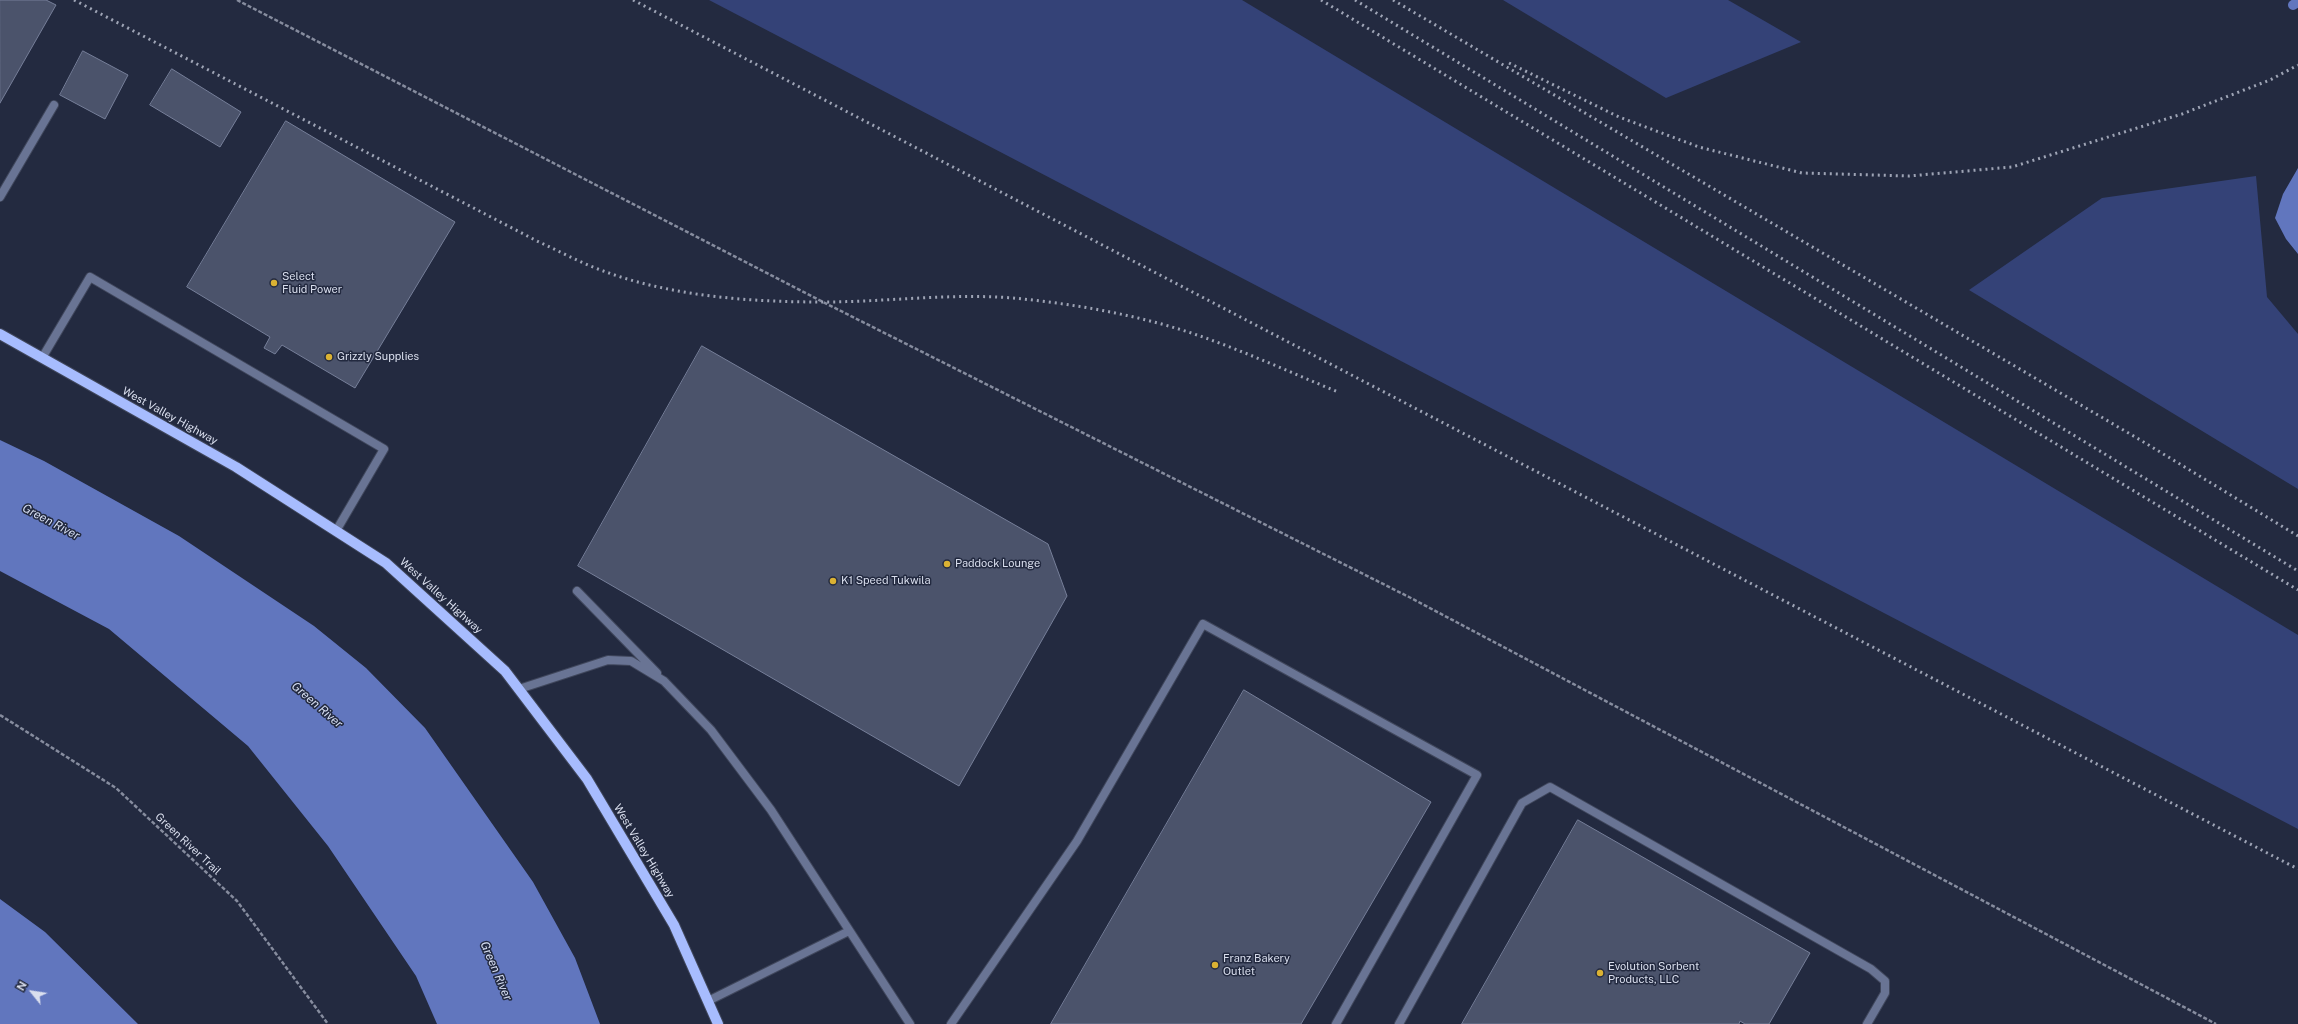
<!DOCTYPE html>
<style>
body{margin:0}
#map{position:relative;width:2298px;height:1024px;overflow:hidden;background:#232a40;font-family:"Public Sans",sans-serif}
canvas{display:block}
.north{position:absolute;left:12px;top:972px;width:40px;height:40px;-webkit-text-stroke:3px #232a40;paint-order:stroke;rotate:300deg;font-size:11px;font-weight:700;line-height:16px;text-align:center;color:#dadfee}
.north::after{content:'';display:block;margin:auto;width:14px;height:18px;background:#dadfee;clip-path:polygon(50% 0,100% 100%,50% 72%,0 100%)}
</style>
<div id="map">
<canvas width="2298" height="1024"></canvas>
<div class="north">N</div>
</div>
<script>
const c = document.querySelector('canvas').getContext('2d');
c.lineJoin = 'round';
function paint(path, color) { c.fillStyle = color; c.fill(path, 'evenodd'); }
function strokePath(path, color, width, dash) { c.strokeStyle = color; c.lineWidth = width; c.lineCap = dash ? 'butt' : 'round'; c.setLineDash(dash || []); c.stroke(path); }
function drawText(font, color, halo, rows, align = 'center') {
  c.font = font + ' "Public Sans",sans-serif'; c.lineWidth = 3; c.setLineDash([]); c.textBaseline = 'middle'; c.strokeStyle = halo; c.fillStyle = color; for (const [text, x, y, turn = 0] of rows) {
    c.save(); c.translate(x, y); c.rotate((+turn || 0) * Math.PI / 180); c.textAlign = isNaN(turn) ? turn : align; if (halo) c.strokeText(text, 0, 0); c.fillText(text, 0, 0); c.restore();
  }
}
const green = new Path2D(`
 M709,0H1242L2298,635V829Z
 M1503,0H1728L1801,42L1666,98Z
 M2256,176L2267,297L2298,334V489L1969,290L2102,198Z`);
const water = new Path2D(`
 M2298,168V254L2286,239L2275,218L2283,194Z
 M0,440L44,461L179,536L314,626L366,668L425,728L533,882L575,958L600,1024H437L416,976L328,846L248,746L109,629L0,571Z
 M0,899L45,932L138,1024H0Z`);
const stream = new Path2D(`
 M2293,5L2298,2`);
const building = new Path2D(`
 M0,0H46L56,5L0,103Z
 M83,51L128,75L105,119L60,95Z
 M172,69L241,112L220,147L150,105Z
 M286,121L455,222L355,388L282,345L275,354L264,348L270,337L187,287Z
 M702,346L1048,544L1067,596L959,786L578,566Z
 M1244,690L1431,802L1301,1024H1051Z
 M1578,820L1810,953L1769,1024H1745L1740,1021L1739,1024H1462Z`);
const path = new Path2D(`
 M237,0L823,302L1409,597L2216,1024
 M0,715L116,788L237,901L328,1024`);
const service = new Path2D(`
 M0,197L54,105
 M42,358L90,277L384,449L336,531
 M577,591L657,673
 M519,689L608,660L631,661L664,681L711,730L771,810L910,1024
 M708,1001L849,931
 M951,1024L1077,841L1203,624L1477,775L1336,1024
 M1399,1024L1522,803L1550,787L1871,969L1885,981V993L1867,1024`);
const primary = new Path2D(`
 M0,334L236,467L386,563L505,671L587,779L674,925L718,1024`);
const rail = new Path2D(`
 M74,0L537,241C557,250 577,261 598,269C668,296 747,302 822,302C886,302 950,293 1013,298C1075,304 1140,315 1200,336C1246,352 1292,373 1338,392
 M633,0L2298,869
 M1321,0L2298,590
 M1355,0L2298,571
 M1393,0L2142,441L2298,536
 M1509,63L1619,117L1699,147L1802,173L1909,176L2012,167L2182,114L2270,80L2298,65`);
const markers = [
 [274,283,4,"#dbb233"],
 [329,357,4,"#dbb233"],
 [947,564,4,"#dbb233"],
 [833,581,4,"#dbb233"],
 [1215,965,4,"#dbb233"],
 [1600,973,4,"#dbb233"]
];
const poiNames = [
 ["Select",282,277],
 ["Fluid Power",282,290],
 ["Grizzly Supplies",337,357],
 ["Paddock Lounge",955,564],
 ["K1 Speed Tukwila",841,581],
 ["Franz Bakery",1223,959],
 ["Outlet",1223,972],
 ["Evolution Sorbent",1608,967],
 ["Products, LLC",1608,980]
];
const streetNames = [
 ["West Valley Highway",170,416,29],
 ["West Valley Highway",441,596,42],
 ["Green River Trail",188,844,43],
 ["West Valley Highway",644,851,59]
];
const waterNames = [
 ["Green River",51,522,28],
 ["Green River",317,705,41],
 ["Green River",496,971,67]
];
paint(green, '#344277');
paint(water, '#6176be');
strokePath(stream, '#6176be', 10);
paint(building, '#4b536b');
strokePath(building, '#767f99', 1);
strokePath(service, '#40475c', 10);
strokePath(primary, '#40475c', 12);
strokePath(path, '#868c9e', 2.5, [4, 2]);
strokePath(service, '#697494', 8);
strokePath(primary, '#a7bcfe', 10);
strokePath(rail, '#9ea4b5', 3, [2, 4]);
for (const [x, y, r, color] of markers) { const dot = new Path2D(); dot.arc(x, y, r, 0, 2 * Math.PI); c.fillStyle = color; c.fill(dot); strokePath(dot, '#232a40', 1.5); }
drawText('11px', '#dadfee', '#232a40', poiNames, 'left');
drawText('11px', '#dadfee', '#232a40', streetNames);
drawText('italic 12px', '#d5ddf1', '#232a40', waterNames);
</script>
